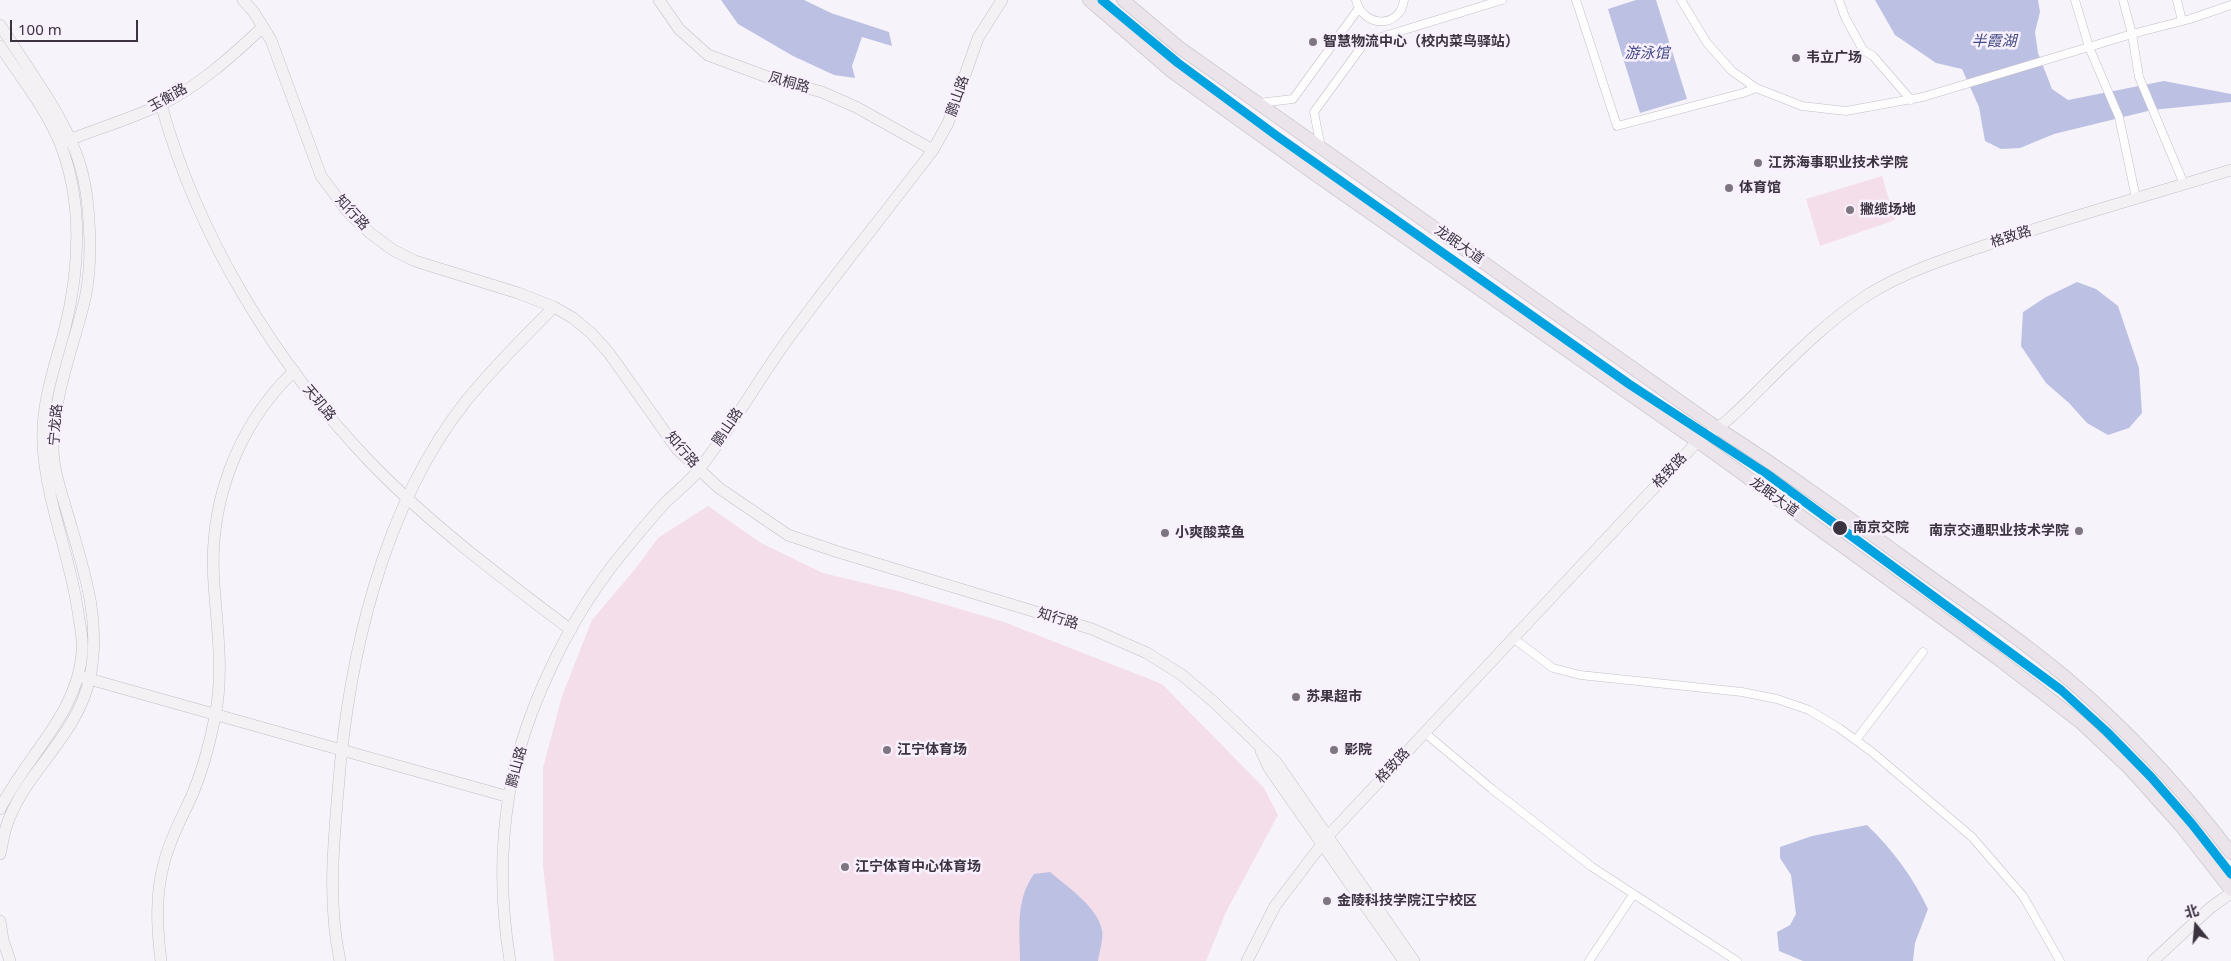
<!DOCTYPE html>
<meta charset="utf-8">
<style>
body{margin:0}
#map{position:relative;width:2231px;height:961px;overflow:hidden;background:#f7f3fa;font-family:"Noto Sans","Noto Sans SC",sans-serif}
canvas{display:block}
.north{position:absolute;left:2171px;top:901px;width:50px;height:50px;-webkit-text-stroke:4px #f8f0fd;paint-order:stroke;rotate:343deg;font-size:14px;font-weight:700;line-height:20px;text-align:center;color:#3b333f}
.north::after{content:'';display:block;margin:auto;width:18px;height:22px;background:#3b333f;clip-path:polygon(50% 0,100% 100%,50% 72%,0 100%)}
.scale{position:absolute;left:10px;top:20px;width:128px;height:22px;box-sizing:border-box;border:2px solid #3b333f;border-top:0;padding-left:6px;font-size:15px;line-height:18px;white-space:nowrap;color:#3b333f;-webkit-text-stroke:4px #f8f0fd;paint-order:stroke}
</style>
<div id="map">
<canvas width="2231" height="961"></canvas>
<div class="north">北</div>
<div class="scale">100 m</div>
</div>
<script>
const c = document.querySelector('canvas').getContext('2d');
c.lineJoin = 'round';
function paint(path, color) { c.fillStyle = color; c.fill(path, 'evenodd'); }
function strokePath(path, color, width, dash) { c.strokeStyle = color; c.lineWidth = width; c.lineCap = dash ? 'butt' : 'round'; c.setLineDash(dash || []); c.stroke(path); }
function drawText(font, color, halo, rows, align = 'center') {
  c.font = font + ' "Noto Sans","Noto Sans SC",sans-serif'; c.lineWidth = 5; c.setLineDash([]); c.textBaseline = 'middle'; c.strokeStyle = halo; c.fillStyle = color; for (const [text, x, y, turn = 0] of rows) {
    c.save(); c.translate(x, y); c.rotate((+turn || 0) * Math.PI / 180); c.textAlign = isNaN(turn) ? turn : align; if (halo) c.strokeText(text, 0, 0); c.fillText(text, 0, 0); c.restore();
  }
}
const green = new Path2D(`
 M1882,176L1895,220L1820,246L1806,199Z
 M708,506L761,543L823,573L902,592L1004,622L1162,684L1264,788L1278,815L1226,912L1206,961H554L543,866V768L562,696L592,620L636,568L658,538Z`);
const water = new Path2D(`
 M721,0H804L831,13L889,32L892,46L862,37L852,66L855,78L834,75L793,56L738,24Z
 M1636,0H1656L1687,99L1640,113L1608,9Z
 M1875,0H2038L2040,12L2035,32L2038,53L2052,89L2068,100L2164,81L2231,94V102L2152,110L2054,134L2020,148L2001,149L1985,141L1979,107L1962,69L1936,63L1895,35Z
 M2077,282L2096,289L2118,306L2139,368L2142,413L2129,428L2108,435L2087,423L2069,403L2046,383L2021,346L2023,312L2046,297Z
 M1867,825C1893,850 1913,877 1928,909L1915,943L1913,961H1803L1779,951L1777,932L1790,925L1796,914L1791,875L1780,858V847L1812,836Z
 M1050,872C1067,887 1097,906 1102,930C1104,939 1099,952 1098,961H1020C1020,929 1015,901 1034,874Z`);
const street = new Path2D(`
 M1356,0C1363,28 1400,29 1404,0
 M1576,0L1617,126L1743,93L1756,88
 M1681,0L1707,43L1732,71L1756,88L1802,106L1846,111L1923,97L2132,34L2190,19L2231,5
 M1839,0L1845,17L1863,50L1873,56L1911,100
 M2075,0L2089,47L2119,117L2136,198
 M2123,0L2132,34L2139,77L2184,184
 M2177,0L2182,21
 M1259,103L1293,99L1359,8
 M1321,148L1314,112L1365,42L1502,0
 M1513,638L1553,668L1580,675L1742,692L1777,699L1809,710L1839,728L1872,752L1972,837L2023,896L2060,961
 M1425,733L1492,789L1592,867L1737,961
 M1856,740L1923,652
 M1589,961L1633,895`);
const secondary = new Path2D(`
 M243,0L253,11L271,40L321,176L347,211L370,233L393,250L415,261L518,293L554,307L573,318L591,333L609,353L677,449L719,488L788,535L835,551L1092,629L1147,653L1182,675L1215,703L1276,762L1414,961
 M659,0L679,29L708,55L770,78L822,92L856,107L933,150
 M0,25C27,68 70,123 82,172C88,195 89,218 90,242C90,261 89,281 85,299C73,348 53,397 53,447C53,469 61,491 67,512C83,568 102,619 90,677C78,735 29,768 9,819C4,830 3,842 0,854
 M0,46C20,77 46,108 60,143C83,201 80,268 65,328C55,366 41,403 43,444C46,504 72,559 79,619C81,629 83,641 82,652C78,714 26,756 0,809
 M161,104C198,238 275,363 371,463C431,525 502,578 571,630
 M64,142C96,129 128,120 160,105C198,87 232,56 263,27
 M82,677L509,797
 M1261,751L1269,768L1404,961
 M0,921L3,940L10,961
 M161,961C157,929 155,895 164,863C170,838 183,816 193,793C203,769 210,742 215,717C224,673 217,628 214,584C208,505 236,427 294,371
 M340,961C328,905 333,848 338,791C348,659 382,507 466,401C493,368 524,337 554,307
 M510,961C501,907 500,850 509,795C523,714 568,620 620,556C635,538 650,519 666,502C677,491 691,481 700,468C733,426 759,378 791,335C837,272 886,212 933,150L948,123L978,38L1002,0
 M1247,961L1275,906L1328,836L1697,442C1724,426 1741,408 1763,386C1796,353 1830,319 1869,294C1908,270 1952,257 1995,242C2073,216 2152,194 2231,170
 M2153,961L2210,908L2231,893`);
const primary = new Path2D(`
 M1089,0L1171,71L1316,175L1711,451L1997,658L2080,722L2130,769L2181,826L2231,890
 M1123,0L1180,48L1719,429C1785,471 1848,517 1911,563C1973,608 2038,650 2094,702C2144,748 2190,799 2231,853`);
const metro1 = new Path2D(`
 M1102,0L1178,63L1277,136L1629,384L1767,474L2061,690L2107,732L2151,777L2192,824L2231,874`);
const markers = [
 [1313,42,5,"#7d7680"],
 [1796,58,5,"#7d7680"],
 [1758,163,5,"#7d7680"],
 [1729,188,5,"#7d7680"],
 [1850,210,5,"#7d7680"],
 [1840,528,8,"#3b333f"],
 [2079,531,5,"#7d7680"],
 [1165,533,5,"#7d7680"],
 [1296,697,5,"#7d7680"],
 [887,750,5,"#7d7680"],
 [1334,750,5,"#7d7680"],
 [845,867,5,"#7d7680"],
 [1327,901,5,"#7d7680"]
];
const poiNames = [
 ["智慧物流中心（校内菜鸟驿站）",1323,42],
 ["韦立广场",1806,58],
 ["江苏海事职业技术学院",1768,163],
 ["体育馆",1739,188],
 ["撇缆场地",1860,210],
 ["南京交通职业技术学院",2069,531,"right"],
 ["小爽酸菜鱼",1175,533],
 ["苏果超市",1306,697],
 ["江宁体育场",897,750],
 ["影院",1344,750],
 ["江宁体育中心体育场",855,867],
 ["金陵科技学院江宁校区",1337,901]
];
const streetNames = [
 ["凤桐路",789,83,16],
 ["鹏山路",958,96,-71],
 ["玉衡路",168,98,-29],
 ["知行路",352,213,47],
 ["格致路",2011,237,-18],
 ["龙眠大道",1459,245,35],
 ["天玑路",319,403,50],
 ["宁龙路",56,425,-85],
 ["鹏山路",728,427,-56],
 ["知行路",682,450,49],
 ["格致路",1670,471,-47],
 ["龙眠大道",1774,497,36],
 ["知行路",1058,619,17],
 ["格致路",1393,766,-47],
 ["鹏山路",517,767,-75]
];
const stopNames = [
 ["南京交院",1853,528]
];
const waterNames = [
 ["半霞湖",1994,42],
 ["游泳馆",1647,54]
];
paint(green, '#f4deea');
paint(water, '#bcc1e4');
strokePath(street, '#c4bfc7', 9);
strokePath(secondary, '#c4bfc7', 12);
strokePath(primary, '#d1ced3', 14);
strokePath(street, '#fefdfe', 8);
strokePath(secondary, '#f4f1f4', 11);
strokePath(primary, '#ebe5eb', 12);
strokePath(metro1, '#00a2df', 9);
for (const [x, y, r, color] of markers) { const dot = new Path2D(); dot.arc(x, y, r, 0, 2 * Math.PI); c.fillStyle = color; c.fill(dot); strokePath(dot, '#f8f0fd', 2); }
drawText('bold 14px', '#3b333f', '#f8f0fd', poiNames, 'left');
drawText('14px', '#3b333f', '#f8f0fd', streetNames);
drawText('bold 14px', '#3b333f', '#f8f0fd', stopNames, 'left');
drawText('italic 15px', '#444b87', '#f8f0fd', waterNames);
</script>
